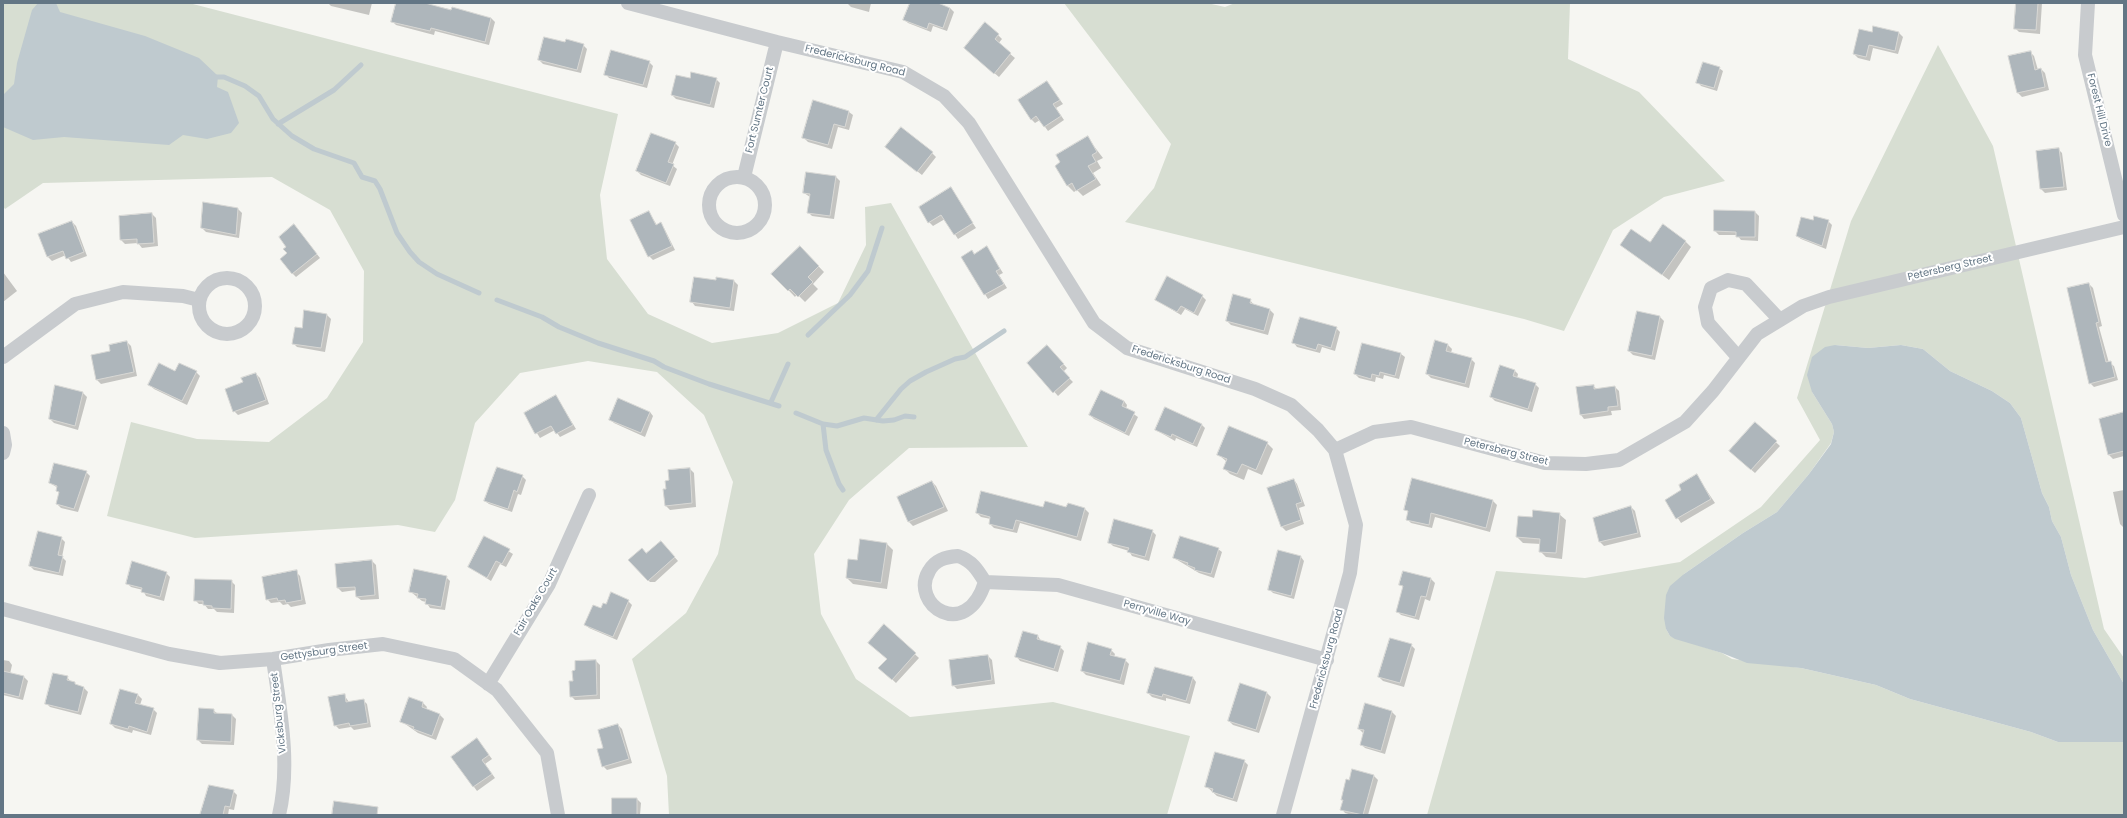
<!DOCTYPE html>
<style>
body{margin:0}
#map{position:relative;width:2127px;height:818px;overflow:hidden;background:#f6f6f2;font-family:Poppins,sans-serif}
canvas{display:block}
.frame{position:absolute;inset:0;border:4px solid #637685;pointer-events:none}
</style>
<div id="map">
<canvas width="2127" height="818"></canvas>
<div class="frame"></div>
</div>
<script>
const c = document.querySelector('canvas').getContext('2d');
c.lineJoin = 'round';
function paint(path, color) { c.fillStyle = color; c.fill(path, 'evenodd'); }
function strokePath(path, color, width, dash) { c.strokeStyle = color; c.lineWidth = width; c.lineCap = dash ? 'butt' : 'round'; c.setLineDash(dash || []); c.stroke(path); }
function drawText(font, color, halo, rows, align = 'center') {
  c.font = font + ' Poppins,sans-serif'; c.lineWidth = 4; c.setLineDash([]); c.textBaseline = 'middle'; c.strokeStyle = halo; c.fillStyle = color; for (const [text, x, y, turn = 0] of rows) {
    c.save(); c.translate(x, y); c.rotate((+turn || 0) * Math.PI / 180); c.textAlign = isNaN(turn) ? turn : align; if (halo) c.strokeText(text, 0, 0); c.fillText(text, 0, 0); c.restore();
  }
}
const green = new Path2D(`
 M3,3H189L618,114L600,195L607,259L648,314L712,343L778,333L838,303L866,245L865,207L891,203L1028,447L909,448L849,500L814,554L821,614L856,679L910,717L1053,702L1190,736L1167,815H669L667,776L632,659L686,613L718,554L733,482L704,415L657,372L588,361L520,373L475,423L455,500L435,532L398,525L195,538L107,516L131,422L197,439L269,442L327,398L363,342L364,271L330,210L272,177L43,183L5,209L3,206Z
 M1064,3H1207L1225,7L1235,3H1570L1568,59L1639,92L1725,181L1664,197L1613,230L1564,331L1524,319L1125,222L1154,188L1171,144Z
 M1938,45L1993,146L2104,629L2124,658V684L2093,630L2071,575L2061,537L2052,521L2049,507L2042,493L2021,418L2010,403L1992,391L1950,371L1923,349L1901,345L1868,348L1835,345L1812,392L1832,424L1834,432L1831,443L1809,474L1777,512L1743,533L1684,574L1666,629L1670,636L1722,653L1732,659L1801,668L1876,685L1910,699L2031,732L2058,742H2124V815H1427L1496,571L1585,578L1680,562L1761,507L1820,440L1797,398L1851,221Z`);
const water = new Path2D(`
 M38,3H56L60,12L145,36L199,58L218,76L217,87L228,92L239,123L231,133L207,139L183,135L169,145L64,137L33,140L3,127V95L14,84L17,63L32,10Z
 M1835,345L1868,348L1901,345L1923,349L1950,371L1992,391L2010,403L2021,418L2042,493L2049,507L2052,521L2061,537L2071,575L2093,630L2124,684V742H2058L2031,732L1910,699L1876,685L1801,668L1747,663L1722,653L1675,639L1670,636L1666,629L1664,618L1666,595L1670,586L1684,574L1743,533L1777,512L1809,474L1831,444L1834,432L1832,424L1812,392L1807,375L1812,357L1825,347Z`);
const shadow = new Path2D(`
 M328,3H372L369,15L331,6Z
 M397,3H421L491,18L495,22L489,45L435,31L434,35L396,25L392,21Z
 M847,3H871L869,12L851,7Z
 M911,3H936L950,8L954,12L947,31L933,26L931,32L908,23L904,19Z
 M2017,3H2042L2040,34L2019,32L2015,28Z
 M1899,33L1903,37L1898,54L1873,48L1870,61L1858,58L1854,54L1872,34Z
 M998,35L1002,39L998,44L1015,58L999,77L969,52Z
 M566,43L583,45L587,49L581,73L543,64L539,60Z
 M2030,52L2034,56L2038,70L2041,69L2045,73L2049,90L2022,97L2018,93L2010,57Z
 M649,62L653,66L647,88L609,78L606,74Z
 M1719,68L1723,71L1717,91L1701,86L1698,82Z
 M716,79L720,83L714,108L676,99L672,95L690,80Z
 M1047,82L1063,104L1056,108L1064,120L1048,131L1040,120L1035,123L1031,119Z
 M849,112L853,115L849,130L838,127L832,149L808,142L804,138Z
 M1087,137L1103,158L1097,161L1101,168L1093,173L1101,185L1083,196L1077,190L1074,192L1068,186L1056,166Z
 M675,143L679,147L672,165L677,169L670,186L641,175L637,171Z
 M2058,149L2062,153L2067,190L2045,193L2041,189Z
 M891,151L932,153L936,157L922,175Z
 M836,177L840,181L834,219L812,216L808,212L810,197L804,193Z
 M950,189L976,228L958,239L945,219L933,226L929,222Z
 M204,204L238,209L242,213L239,238L206,232L202,228Z
 M1715,211L1755,212L1759,216L1758,241L1741,240L1737,235H1719L1715,231Z
 M649,213L657,225L660,224L664,228L675,250L653,260L649,256L632,221Z
 M152,214L156,218L158,246L142,248L138,243L125,244L121,240Z
 M1828,221L1832,225L1826,249L1801,239L1797,236L1814,222Z
 M72,222L76,226L87,256L71,262L66,255L52,261L48,257Z
 M298,230L320,258L296,277L292,273L287,247Z
 M1685,241L1691,247L1669,280L1622,245Z
 M800,247L824,272L813,284L818,289L805,302L797,294L795,297L773,274Z
 M987,248L1003,273L999,275L1007,288L988,299L962,257L972,252L975,255Z
 M3,272L17,291L3,302Z
 M717,281H734L738,285L734,311L695,306L692,302Z
 M2089,284L2093,288L2102,326L2099,327L2109,363L2114,366L2118,380L2094,387L2090,383Z
 M1202,296L1206,300L1198,316L1185,309L1181,315L1156,300Z
 M1250,300L1254,305L1270,310L1274,314L1268,335L1231,325L1227,321Z
 M327,315L331,319L325,352L297,347L293,343L303,329Z
 M1660,317L1664,321L1655,360L1633,355L1629,351Z
 M1336,328L1340,332L1335,351L1322,347L1320,353L1297,347L1294,343Z
 M127,342L131,346L137,376L101,384L97,380L112,352Z
 M1436,342L1448,345L1452,349L1451,353L1471,359L1475,363L1469,388L1431,378L1427,374Z
 M1051,350L1067,368L1063,372L1073,382L1058,396L1029,363Z
 M1401,354L1405,357L1399,379L1384,375L1383,379L1376,377L1375,382L1359,378L1355,374Z
 M1514,370L1518,374L1517,379L1535,384L1539,388L1532,412L1495,401L1491,397Z
 M176,372H196L200,376L187,405L154,389L150,385Z
 M256,374L260,378L269,404L238,415L234,411L244,383Z
 M55,386L83,393L87,397L78,430L54,423L50,419Z
 M1593,386L1597,389L1615,387L1619,391L1621,410L1611,411L1612,415L1584,419L1581,415Z
 M556,396L576,429L560,437L555,430L540,438L525,414Z
 M1124,401L1127,405L1126,409L1138,417L1129,436L1094,419L1090,415Z
 M650,412L653,416L645,437L614,423L610,419Z
 M2124,415V456L2113,459L2109,455Z
 M1755,423L1780,446L1755,473L1734,455Z
 M1201,424L1205,428L1197,447L1176,438L1175,441L1156,430Z
 M1267,443L1273,449L1262,475L1248,469L1244,480L1230,474L1224,468L1227,462L1219,455Z
 M690,469L694,473L696,507L670,510L666,506L670,481Z
 M86,472L90,476L78,512L61,508L57,504L60,493L57,491L58,488L50,483Z
 M522,476L526,480L521,495L518,494L512,512L489,504L485,501L490,483Z
 M1697,476L1715,503L1681,523L1666,500L1683,490Z
 M1413,479L1493,501L1497,505L1490,532L1435,517L1432,528L1411,523L1407,519L1409,513L1406,509Z
 M1294,480L1297,484L1305,506L1299,508L1304,524L1286,531L1282,527Z
 M932,482L936,486L948,511L913,526L909,522L898,498Z
 M2124,490V528L2120,524L2113,492Z
 M1631,507L1635,511L1641,537L1604,546L1600,542L1594,518Z
 M1044,508L1085,509L1089,513L1081,541L1020,523L1017,533L994,528L990,524L991,519L981,517L977,513Z
 M1559,514L1566,520L1562,559L1546,557L1540,551L1541,544L1523,543L1517,537L1533,518Z
 M1152,531L1156,535L1149,561L1132,556L1129,551L1113,546L1109,542Z
 M485,537L513,554L506,567L500,564L491,581L469,567Z
 M61,538L65,542L62,557L66,561L63,576L34,570L30,566Z
 M887,544L893,550L887,589L853,584L847,578L858,561Z
 M665,546L678,561L655,582H650L646,578L647,555Z
 M1218,549L1222,552L1214,578L1199,573L1174,558Z
 M1301,557L1304,561L1294,599L1273,593L1269,589Z
 M372,561L376,565L379,599L361,600L357,597L356,590L342,592L338,588Z
 M296,572L300,576L306,604L291,607L288,604L283,605L280,602L271,603L267,599Z
 M1404,572L1431,579L1435,583L1430,601L1425,599L1419,620L1401,615L1397,611L1403,587L1401,585Z
 M166,573L170,577L164,601L146,596L143,590L131,587L127,583Z
 M446,577L450,581L445,610L430,608L426,602L422,601L411,592Z
 M231,581L235,585L234,613L217,612L214,609H208L204,604H199L195,600Z
 M628,601L632,605L617,640L589,628L586,625L607,606Z
 M884,626L919,658L896,683L880,668L888,659Z
 M1038,636L1041,641L1060,647L1064,651L1058,672L1020,661L1017,657Z
 M1411,645L1415,649L1404,687L1383,681L1379,677Z
 M1111,650L1115,654L1114,657L1125,660L1129,664L1124,685L1086,675L1082,671Z
 M988,656L992,660L995,684L957,689L953,685Z
 M3,660L9,661L12,665L10,674L24,677L28,681L23,700L3,695Z
 M596,661L600,665V699L575,700L571,696L574,681Z
 M67,677L71,682L84,688L88,692L81,715L50,707L46,703Z
 M1193,678L1196,682L1190,704L1166,698V701L1152,697L1148,693Z
 M1241,684L1267,693L1271,697L1259,733L1233,725L1229,721Z
 M121,691L138,695L142,699L140,705L153,709L157,713L151,735L133,730L132,733L115,728L111,724Z
 M344,695L349,702L363,700L367,704L371,727L354,730L351,727L339,729L335,725Z
 M410,698L423,703L427,707L426,709L440,715L444,719L436,740L418,733L401,721Z
 M1366,705L1392,712L1396,716L1385,754L1365,748L1361,744L1363,733L1359,729Z
 M213,710L218,714L232,715L236,719L234,745L202,744L198,740Z
 M618,725L622,729L632,763L607,770L603,766Z
 M477,739L492,759L485,764L495,778L477,791L452,757Z
 M1244,761L1248,765L1237,802L1217,796L1206,786Z
 M1353,771L1374,776L1378,780L1368,815H1352L1345,813L1342,809L1344,801L1342,799Z
 M233,791L237,795L234,810L229,809L228,815H202Z
 M637,799L641,803L640,815H613Z`);
const stream = new Path2D(`
 M213,77H224L245,86L259,96L273,119L292,136L314,149L354,163L362,177L375,181L380,189L397,233L410,252L419,262L437,274L479,293
 M278,124L334,90L361,65
 M497,300L542,317L559,327L598,343L654,361L664,367L709,384L779,406
 M808,335L850,295L868,271L882,228
 M771,402L788,364
 M796,413L823,424L837,426L864,418L883,421L894,420L905,416L914,417
 M876,420L901,389L910,381L926,372L955,359L965,357L1004,331
 M823,424L826,450L839,484L843,490`);
const building = new Path2D(`
 M396,3H425L451,10L452,7L491,18L485,42L431,28L430,31L391,22Z
 M910,3H938L950,8L943,28L929,23L927,29L903,20Z
 M2016,3H2038L2036,30L2014,29Z
 M985,22L999,34L995,39L1011,53L994,74L964,48Z
 M1873,26L1899,32L1895,51L1869,45L1866,57L1853,54L1859,29L1872,32Z
 M544,37L565,42L566,39L584,44L577,70L538,60Z
 M611,50L650,61L643,85L604,75Z
 M2031,51L2035,70L2041,68L2045,87L2017,93L2008,56Z
 M1703,62L1720,67L1714,88L1696,83Z
 M691,72L717,78L710,105L671,95L676,75L690,78Z
 M1047,81L1060,100L1053,104L1061,116L1044,127L1036,116L1031,120L1018,100Z
 M813,100L849,111L845,127L834,124L828,145L802,138Z
 M901,127L933,152L917,172L885,147Z
 M651,133L676,142L668,162L674,164L666,183L636,171Z
 M1088,136L1097,152L1092,155L1096,162L1088,166L1096,179L1076,191L1072,183L1067,186L1055,166L1060,162L1056,155Z
 M2059,148L2064,187L2040,189L2036,151Z
 M806,172L836,176L830,216L807,213L810,194L803,193Z
 M951,187L973,223L954,235L941,215L928,223L919,207Z
 M203,202L238,208L236,235L201,228Z
 M1714,210L1755,211V237H1736V232L1714,231Z
 M649,211L656,225L661,222L672,246L648,257L630,220Z
 M152,213L154,243L137,244V239L120,240L119,216Z
 M1814,216L1829,220L1822,246L1796,236L1801,217L1813,220Z
 M72,221L84,252L66,259L63,251L47,257L38,234Z
 M294,224L317,254L292,274L280,259L287,253L283,249L286,247L279,237Z
 M1663,224L1686,241L1662,275L1620,245L1631,229L1650,242Z
 M800,246L819,266L808,277L813,282L798,297L790,289L788,291L771,274Z
 M987,246L1000,269L996,271L1004,284L984,295L961,257L972,250L974,254Z
 M1167,276L1203,295L1194,313L1181,306L1177,312L1155,300Z
 M694,277L716,280V277L734,280L730,308L690,302Z
 M2089,283L2099,322L2096,323L2106,362L2111,361L2115,377L2089,384L2067,288Z
 M1233,294L1251,299L1250,303L1270,309L1264,331L1226,321Z
 M304,310L327,314L321,348L292,344L295,327L302,328Z
 M1637,311L1660,316L1652,356L1628,351Z
 M1300,317L1337,327L1331,348L1318,344L1316,350L1292,343Z
 M1435,340L1448,344L1446,351L1472,358L1465,384L1426,374Z
 M127,341L134,372L96,380L91,355L110,351L109,345Z
 M1362,343L1401,353L1395,376L1380,372L1379,376L1372,374L1371,379L1354,374Z
 M1047,345L1064,364L1060,367L1070,378L1053,393L1027,363Z
 M159,363L175,371L179,363L197,371L182,401L148,385Z
 M1500,365L1515,370L1513,376L1536,383L1528,409L1490,397Z
 M256,373L266,400L233,412L225,389L243,382L241,378Z
 M55,385L83,392L75,426L49,419Z
 M1594,385V389L1615,386L1618,406L1608,407V411L1580,415L1576,387Z
 M1101,390L1124,401L1122,406L1135,412L1125,433L1089,415Z
 M556,395L573,425L556,434L551,426L535,434L524,413Z
 M618,398L650,412L641,433L609,420Z
 M1165,407L1202,424L1193,444L1172,434L1171,437L1155,430Z
 M2124,412V451L2108,455L2099,419Z
 M1755,422L1777,441L1751,470L1729,451Z
 M1229,426L1268,442L1256,470L1242,464L1237,474L1223,469L1227,459L1217,455Z
 M54,463L87,471L74,509L56,504L59,492L56,491L57,486L49,483Z
 M497,467L523,475L517,492L514,490L508,509L484,501Z
 M690,468L692,503L665,506L663,489H666L665,481L669,480L668,470Z
 M1697,474L1711,499L1676,519L1665,500L1681,490L1679,485Z
 M1412,478L1493,500L1486,528L1431,513L1429,525L1406,520L1408,511L1404,510Z
 M1294,479L1302,502L1296,504L1301,520L1281,527L1267,488Z
 M932,481L944,507L908,522L897,497Z
 M981,491L1043,507L1045,501L1066,507L1068,503L1085,508L1077,537L1016,520L1013,530L989,524L990,517L976,513Z
 M1631,506L1638,533L1599,542L1593,518Z
 M1533,510L1560,513L1556,553L1539,552L1540,539L1516,537L1518,516L1532,517Z
 M1114,519L1153,530L1145,557L1127,552L1129,548L1108,543Z
 M38,531L62,537L58,555L63,556L59,573L29,566Z
 M484,536L510,549L502,564L496,561L487,578L468,567Z
 M1180,536L1219,548L1211,574L1194,570L1195,568L1187,565L1188,563L1173,558Z
 M860,539L887,543L881,583L846,578L848,559L857,560Z
 M661,541L675,557L648,581L628,560L642,548L646,553Z
 M1278,550L1301,556L1291,596L1268,590Z
 M372,560L375,595L356,597L355,587L337,588L335,564Z
 M132,561L167,572L160,597L141,592L142,588L126,584Z
 M414,569L447,576L441,607L425,604L426,599L417,598L418,594L409,592Z
 M297,570L302,600L286,603L285,600L278,601L277,598L266,600L262,577Z
 M1403,571L1431,578L1426,597L1421,596L1415,617L1396,612L1403,586L1399,585Z
 M195,579L232,580L231,609L212,608V606L203,605V601H194Z
 M611,592L629,600L613,637L584,625L593,605L601,608L603,603L606,604Z
 M884,624L916,653L892,680L878,668L887,659L868,643Z
 M1023,631L1038,635L1037,639L1061,646L1054,669L1015,657Z
 M1390,638L1412,644L1400,683L1378,677Z
 M1088,642L1112,649L1110,655L1126,659L1120,681L1081,671Z
 M988,655L992,680L952,686L949,660Z
 M596,660L597,695L570,697L569,681H573L572,671L575,670V661Z
 M1155,667L1193,677L1186,701L1163,694L1162,697L1147,693Z
 M3,671L24,676L19,697L3,693Z
 M53,673L68,676L67,680L75,682V684L84,687L78,712L45,704Z
 M1240,683L1267,692L1256,730L1228,721Z
 M120,689L138,694L135,703L154,708L147,732L129,726L128,729L110,724Z
 M345,694L346,702L364,699L368,723L350,726L349,723L334,726L328,697Z
 M409,697L423,702L422,707L440,714L432,736L413,729L414,727L400,722Z
 M1365,703L1392,711L1381,751L1360,745L1364,730L1358,729Z
 M199,708L214,709V713L232,714L231,742L197,740Z
 M618,724L629,759L602,767L597,749L603,748L598,730Z
 M477,738L489,755L482,760L492,774L473,787L451,757Z
 M1215,752L1245,760L1233,799L1212,792L1213,789L1205,787Z
 M1352,769L1374,775L1363,815L1340,810L1343,800H1341L1346,779L1349,780Z
 M209,785L234,790L230,807L225,806L223,815H200Z
 M612,798H637V815H612Z
 M334,801L378,807L377,815H332Z`);
const minor = new Path2D(`
 M628,3L777,42L903,72L944,96L969,123L1094,323L1127,348L1255,389L1291,405L1318,430L1335,450L1356,525L1350,573L1283,815
 M2088,3L2085,55L2124,215
 M709 205a28 28 0 1 1 56 0a28 28 0 1 1-56 0Z
 M744,177L777,42
 M199 306a28 28 0 1 1 56 0a28 28 0 1 1-56 0Z
 M3,357L75,304L123,292L183,296L199,300
 M1738,357L1708,323L1705,307L1711,288L1728,280L1746,284L1779,319
 M3,433L5,445L3,453
 M1335,450L1374,432L1411,427L1545,463L1586,464L1619,460L1685,422L1713,391L1757,334L1803,306L1829,297L2124,227
 M958,556C972,561 977,569 985,582C966,643 909,604 929,571C935,560 945,557 958,556Z
 M985,582L1058,585L1327,660
 M3,609L169,654L220,663L273,659L329,650L383,644L454,659L497,690L547,753L558,815
 M273,659C280,710 291,764 279,815
 M488,684L549,584L589,495`);
const streetNames = [
 ["Fredericksburg Road",855,61,14],
 ["Fort Sumter Court",760,110,-76],
 ["Forest Hill Drive",2099,110,76],
 ["Petersberg Street",1950,268,-13],
 ["Fredericksburg Road",1181,365,18],
 ["Petersberg Street",1506,452,14],
 ["Fair Oaks Court",536,602,-60],
 ["Perryville Way",1157,613,16],
 ["Gettysburg Street",324,652,-8],
 ["Fredericksburg Road",1327,659,-75],
 ["Vicksburg Street",279,713,-96]
];
paint(green, '#d7ded2');
paint(water, '#bfcacf');
paint(shadow, '#0003');
strokePath(stream, '#bfcacf', 5);
paint(building, '#aeb6bb');
strokePath(building, '#d7d7d4', 1);
strokePath(minor, '#c8cbce', 14);
drawText('10px', '#637685', '#fff', streetNames);
</script>
